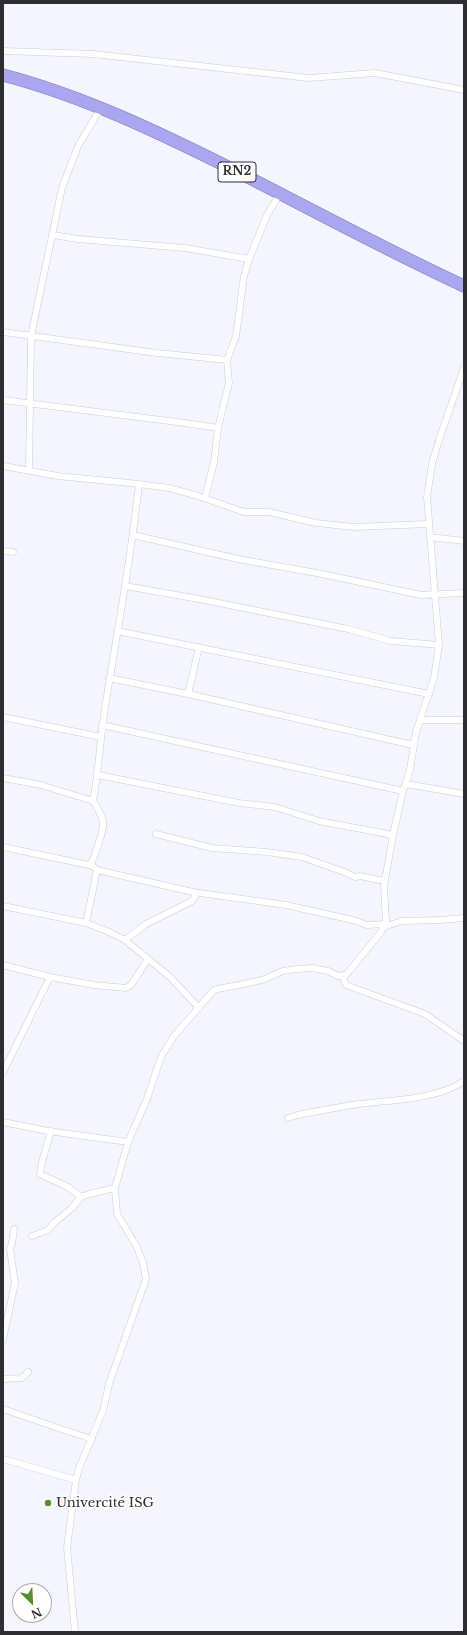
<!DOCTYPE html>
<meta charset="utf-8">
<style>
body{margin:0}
#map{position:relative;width:467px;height:1635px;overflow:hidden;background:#f5f5ff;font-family:"Libre Baskerville",serif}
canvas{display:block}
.frame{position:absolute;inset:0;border:4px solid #2e2e32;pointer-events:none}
.north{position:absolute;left:12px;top:1583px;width:40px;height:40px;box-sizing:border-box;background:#fff;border:1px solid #ababad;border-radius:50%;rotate:156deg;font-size:11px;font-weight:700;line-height:16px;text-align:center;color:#2e2e32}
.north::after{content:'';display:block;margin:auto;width:14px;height:18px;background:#53902f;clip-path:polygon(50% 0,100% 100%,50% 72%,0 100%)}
</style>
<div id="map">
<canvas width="467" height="1635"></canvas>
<div class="frame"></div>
<div class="north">N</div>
</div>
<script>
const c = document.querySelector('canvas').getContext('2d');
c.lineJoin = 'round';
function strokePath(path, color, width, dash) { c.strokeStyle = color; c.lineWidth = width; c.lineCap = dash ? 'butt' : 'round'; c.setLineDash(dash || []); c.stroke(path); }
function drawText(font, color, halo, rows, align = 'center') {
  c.font = font + ' "Libre Baskerville",serif'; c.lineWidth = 3; c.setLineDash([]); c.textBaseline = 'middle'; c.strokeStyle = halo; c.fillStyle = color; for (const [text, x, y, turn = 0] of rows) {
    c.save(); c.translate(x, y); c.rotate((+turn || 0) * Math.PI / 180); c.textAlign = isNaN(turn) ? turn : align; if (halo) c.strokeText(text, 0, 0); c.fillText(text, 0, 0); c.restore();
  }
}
const street = new Path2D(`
 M3,51L93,54L309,78L375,73L464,90
 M53,235L78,239L185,248L249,259
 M3,332L157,353L227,360
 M3,400L185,423L218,428
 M3,466L58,476L139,484C131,559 117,633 105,708C100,739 99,770 93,801C107,822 105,825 97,848C95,853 94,861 89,865L3,847
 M29,470L31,336L62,188L78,146L101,108
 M139,484L169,488L195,495L244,512H269L316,523L354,527L428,524
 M205,498L214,462L218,428L229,383L227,360L236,336L244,276L249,259L268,213L280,194
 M133,535L238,559L322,574L421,595L464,593
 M430,537L464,541
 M3,551L13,552
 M125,586L199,599L348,629L391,641L439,645
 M117,631L429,694
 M109,678L188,694L413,745
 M188,694L199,647
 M3,717L101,737
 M420,720H464
 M102,725L403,791
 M98,775L239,803L275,807L319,821L393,835
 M3,778L41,785L93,801
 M406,784L464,794
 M156,834L212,848L267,852L302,857L347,873L355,877L360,876L384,881
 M90,864L97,870L193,892L286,905L353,920L367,925L385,924
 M3,906L86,923L107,931L125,940L170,977L199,1008
 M86,923L97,870
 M383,927L402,921L439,920L464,918
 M125,940L146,924L192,901L197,893
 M3,965L50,977L94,985L126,988L131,985L148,959
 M342,975L346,985L425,1014L464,1041
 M3,1072L50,977
 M288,1118L298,1115C318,1111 338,1107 359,1104C391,1100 436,1100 464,1081
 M3,1122L48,1131L128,1142
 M51,1131L42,1162L40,1174L68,1187L81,1197
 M32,1236L48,1230L55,1222L72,1208L81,1197L89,1194L115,1188
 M3,1339L15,1283L10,1249L12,1243L14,1229
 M3,1379L22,1378L28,1372
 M3,1409L64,1430L92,1439
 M3,1459L76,1480
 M75,1632L67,1547L76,1480L79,1468L103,1411L109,1384L146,1279L143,1263L137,1247L117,1214L115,1188L128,1142L147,1099L161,1057L174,1036L213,991L217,989L239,985L262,980L283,971L297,969L312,968L328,971L338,976L346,975L381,932L386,921L384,886L393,835L403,791L410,770L416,732L434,678L439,645L427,497L432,464L440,437L464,368`);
const highway = new Path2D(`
 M3,75C83,96 158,132 232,169C309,208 386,250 464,286`);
const markers = [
 [48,1503,4,"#53902f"]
];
const shields = [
 [237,172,38]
];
const shieldNames = [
 ["RN2",237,172]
];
const poiNames = [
 ["Univercité ISG",56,1503]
];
strokePath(street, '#cbcbd6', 7);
strokePath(highway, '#7f7cad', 13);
strokePath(street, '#fff', 6);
strokePath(highway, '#aaa6ef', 12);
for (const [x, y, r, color] of markers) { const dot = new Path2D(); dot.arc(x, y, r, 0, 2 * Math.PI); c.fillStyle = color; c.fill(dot); strokePath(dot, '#fff', 1.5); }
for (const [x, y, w] of shields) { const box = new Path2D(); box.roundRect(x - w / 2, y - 10, w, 20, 3); c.fillStyle = '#fff'; c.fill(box); strokePath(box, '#2e2e32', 1); }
drawText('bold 12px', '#2e2e32', null, shieldNames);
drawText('13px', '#2e2e32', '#fff', poiNames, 'left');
</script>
